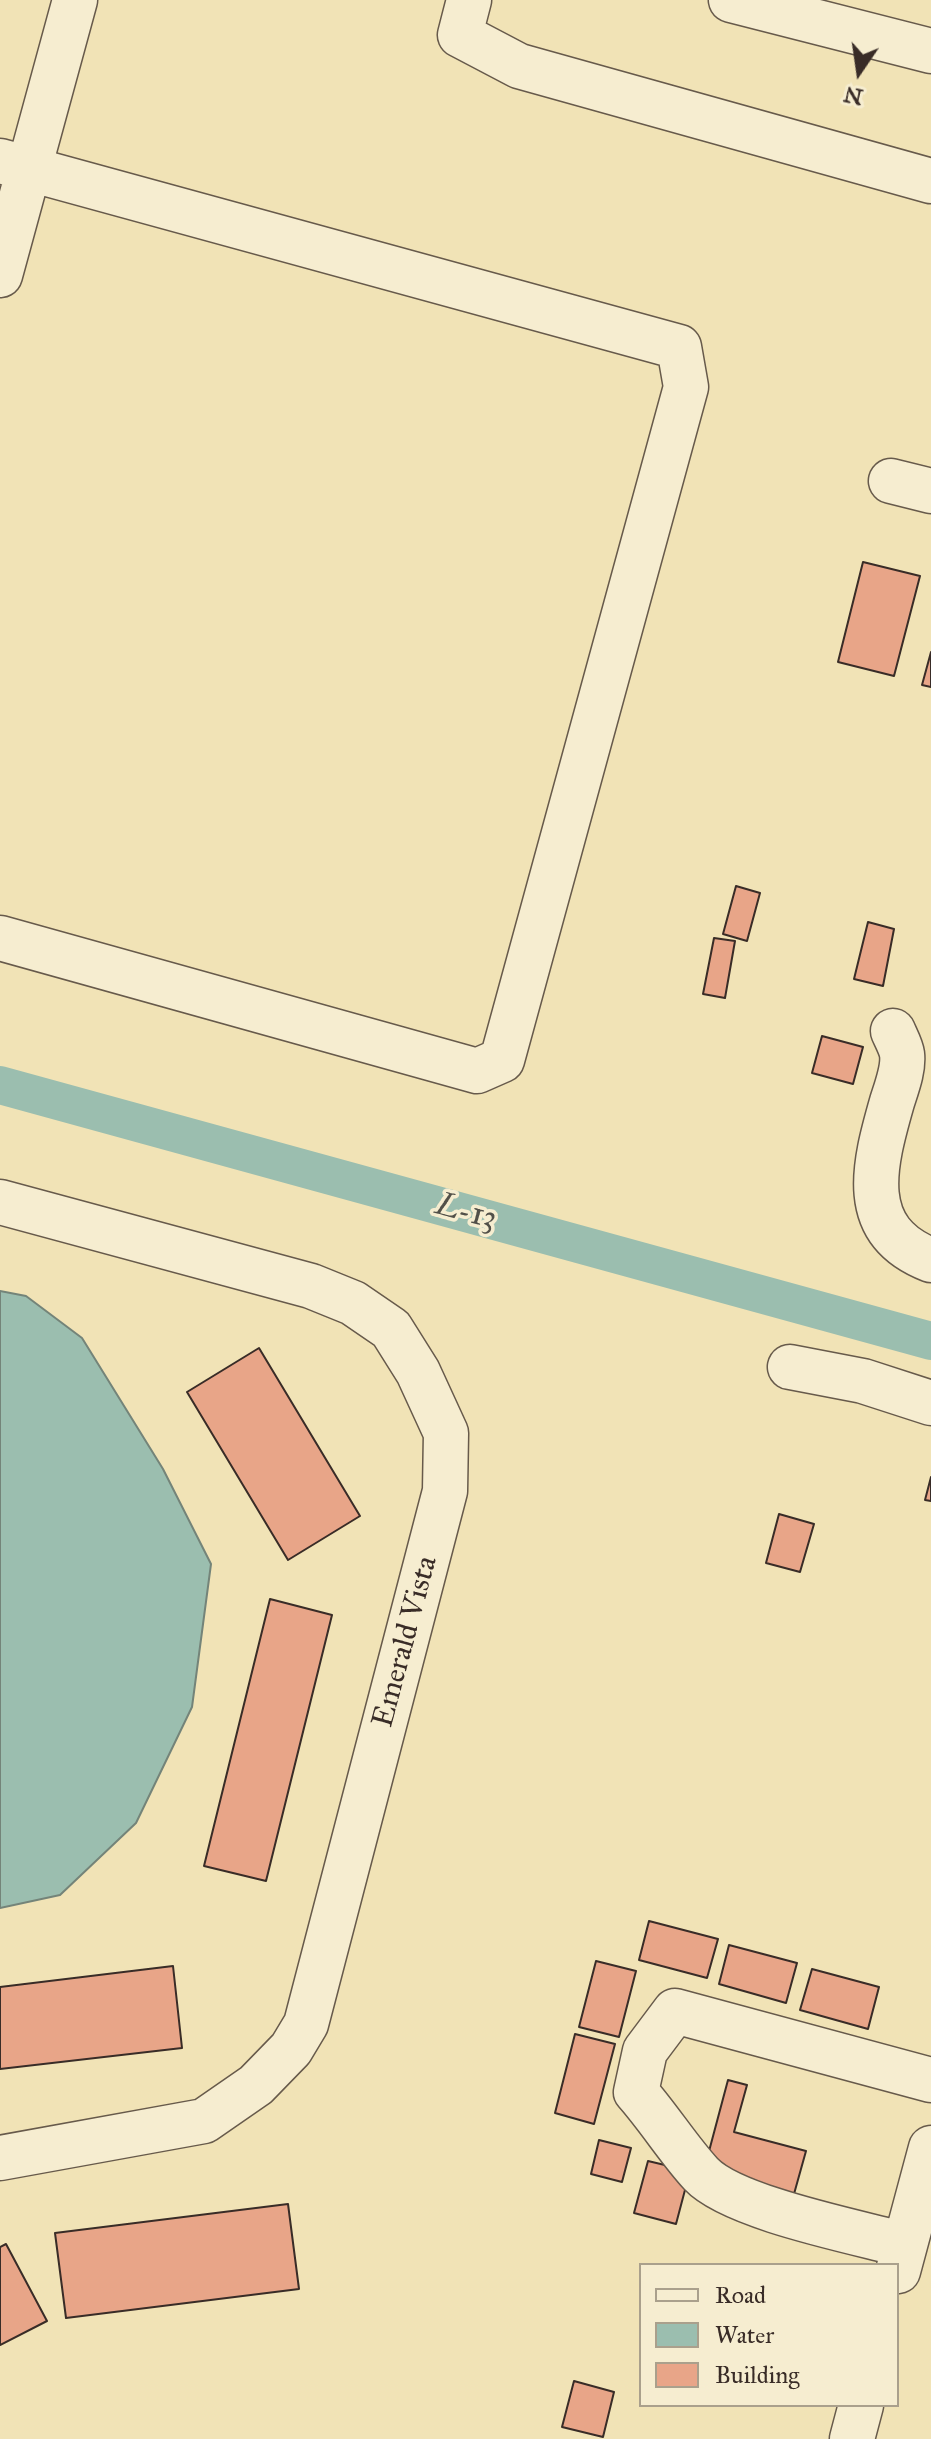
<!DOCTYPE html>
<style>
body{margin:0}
#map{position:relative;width:931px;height:2439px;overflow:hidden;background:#f1e3b6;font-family:"IM FELL Great Primer",serif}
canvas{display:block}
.legend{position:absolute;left:639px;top:2263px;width:260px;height:144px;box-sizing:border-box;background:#f6edd0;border:2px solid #aaa08c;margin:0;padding:10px 14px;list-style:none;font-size:24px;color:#392c27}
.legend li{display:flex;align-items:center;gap:16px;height:40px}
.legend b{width:40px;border:2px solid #aaa08c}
.north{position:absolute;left:819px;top:32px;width:80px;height:80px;-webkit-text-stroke:6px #f6edd0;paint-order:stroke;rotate:193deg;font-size:22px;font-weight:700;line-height:32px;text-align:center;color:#392c27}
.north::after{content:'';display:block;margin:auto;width:28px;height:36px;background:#392c27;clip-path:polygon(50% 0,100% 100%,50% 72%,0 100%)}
</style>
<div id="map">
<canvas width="931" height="2439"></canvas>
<ul class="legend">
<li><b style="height:10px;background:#f6edd0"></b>Road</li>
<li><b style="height:22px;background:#9bbeaf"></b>Water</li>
<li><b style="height:22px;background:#e8a588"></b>Building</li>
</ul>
<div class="north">N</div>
</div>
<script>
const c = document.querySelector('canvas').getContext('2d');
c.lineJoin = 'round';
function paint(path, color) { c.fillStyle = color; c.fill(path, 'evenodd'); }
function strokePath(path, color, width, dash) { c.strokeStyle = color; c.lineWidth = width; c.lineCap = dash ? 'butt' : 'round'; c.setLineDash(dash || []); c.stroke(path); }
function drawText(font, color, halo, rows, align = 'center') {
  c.font = font + ' "IM FELL Great Primer",serif'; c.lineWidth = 7; c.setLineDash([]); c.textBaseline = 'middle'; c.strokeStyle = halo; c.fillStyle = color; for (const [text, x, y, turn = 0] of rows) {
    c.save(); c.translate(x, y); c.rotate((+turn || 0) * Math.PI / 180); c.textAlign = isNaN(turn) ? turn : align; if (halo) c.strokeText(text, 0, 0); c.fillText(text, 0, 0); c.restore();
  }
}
const water = new Path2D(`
 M0,1291L26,1296L82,1338L163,1469L211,1564L192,1707L136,1823L60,1895L0,1908Z`);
const canal = new Path2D(`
 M0,1085L931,1341`);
const building = new Path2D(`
 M863,562L920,576L894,676L838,662Z
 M931,652V687L922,685Z
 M736,886L760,893L747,941L723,934Z
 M868,922L894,929L883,986L854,979Z
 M714,938L735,941L725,998L703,994Z
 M822,1036L863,1047L853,1084L812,1073Z
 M259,1348L360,1516L288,1560L187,1392Z
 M931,1477V1501L925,1500Z
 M779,1514L814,1524L800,1572L766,1563Z
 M270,1599L332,1615L266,1881L204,1866Z
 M649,1921L718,1939L707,1978L639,1960Z
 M729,1945L797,1963L786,2003L719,1984Z
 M596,1961L636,1971L619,2037L579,2027Z
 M173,1966L182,2048L0,2069V1987Z
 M812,1969L879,1987L868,2029L800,2010Z
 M575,2034L615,2044L594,2124L555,2113Z
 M728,2080L747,2085L734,2132L806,2151L794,2194L704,2170Z
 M599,2140L631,2148L622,2182L591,2174Z
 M648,2161L690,2171L676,2224L634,2213Z
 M288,2204L299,2289L66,2318L55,2233Z
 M6,2244L47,2321L0,2345V2247Z
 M574,2381L614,2392L603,2437L562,2427Z`);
const minor = new Path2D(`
 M469,0L460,35L519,66L931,181
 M731,0L931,51
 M0,161L679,347L686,387L502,1060L477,1071L0,938
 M0,275L75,0
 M891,481L931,491
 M893,1031C896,1038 901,1047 902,1054C904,1069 896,1089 892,1102C874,1165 856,1231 931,1260
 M0,1202L311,1286L353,1303L391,1329L418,1372L446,1433L445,1491L306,2024L291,2049L256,2085L204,2121L0,2158
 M790,1367L863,1381L931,1403
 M905,2245C857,2232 733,2208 701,2174C678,2149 659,2118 636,2092L645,2051L675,2011L931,2080
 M898,2271L931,2148
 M852,2439L861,2405`);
const streetNames = [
 ["Emerald Vista",406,1642,-75]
];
const waterNames = [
 ["L-13",466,1213,15]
];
paint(water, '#9bbeaf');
strokePath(water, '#748479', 2);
strokePath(canal, '#9bbeaf', 38);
paint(building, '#e8a588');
strokePath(building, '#392c27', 2);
strokePath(minor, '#675a4b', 47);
strokePath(minor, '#f6edd0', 44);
drawText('30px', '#392c27', '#f6edd0', streetNames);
drawText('italic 32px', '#525049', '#f6edd0', waterNames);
</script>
